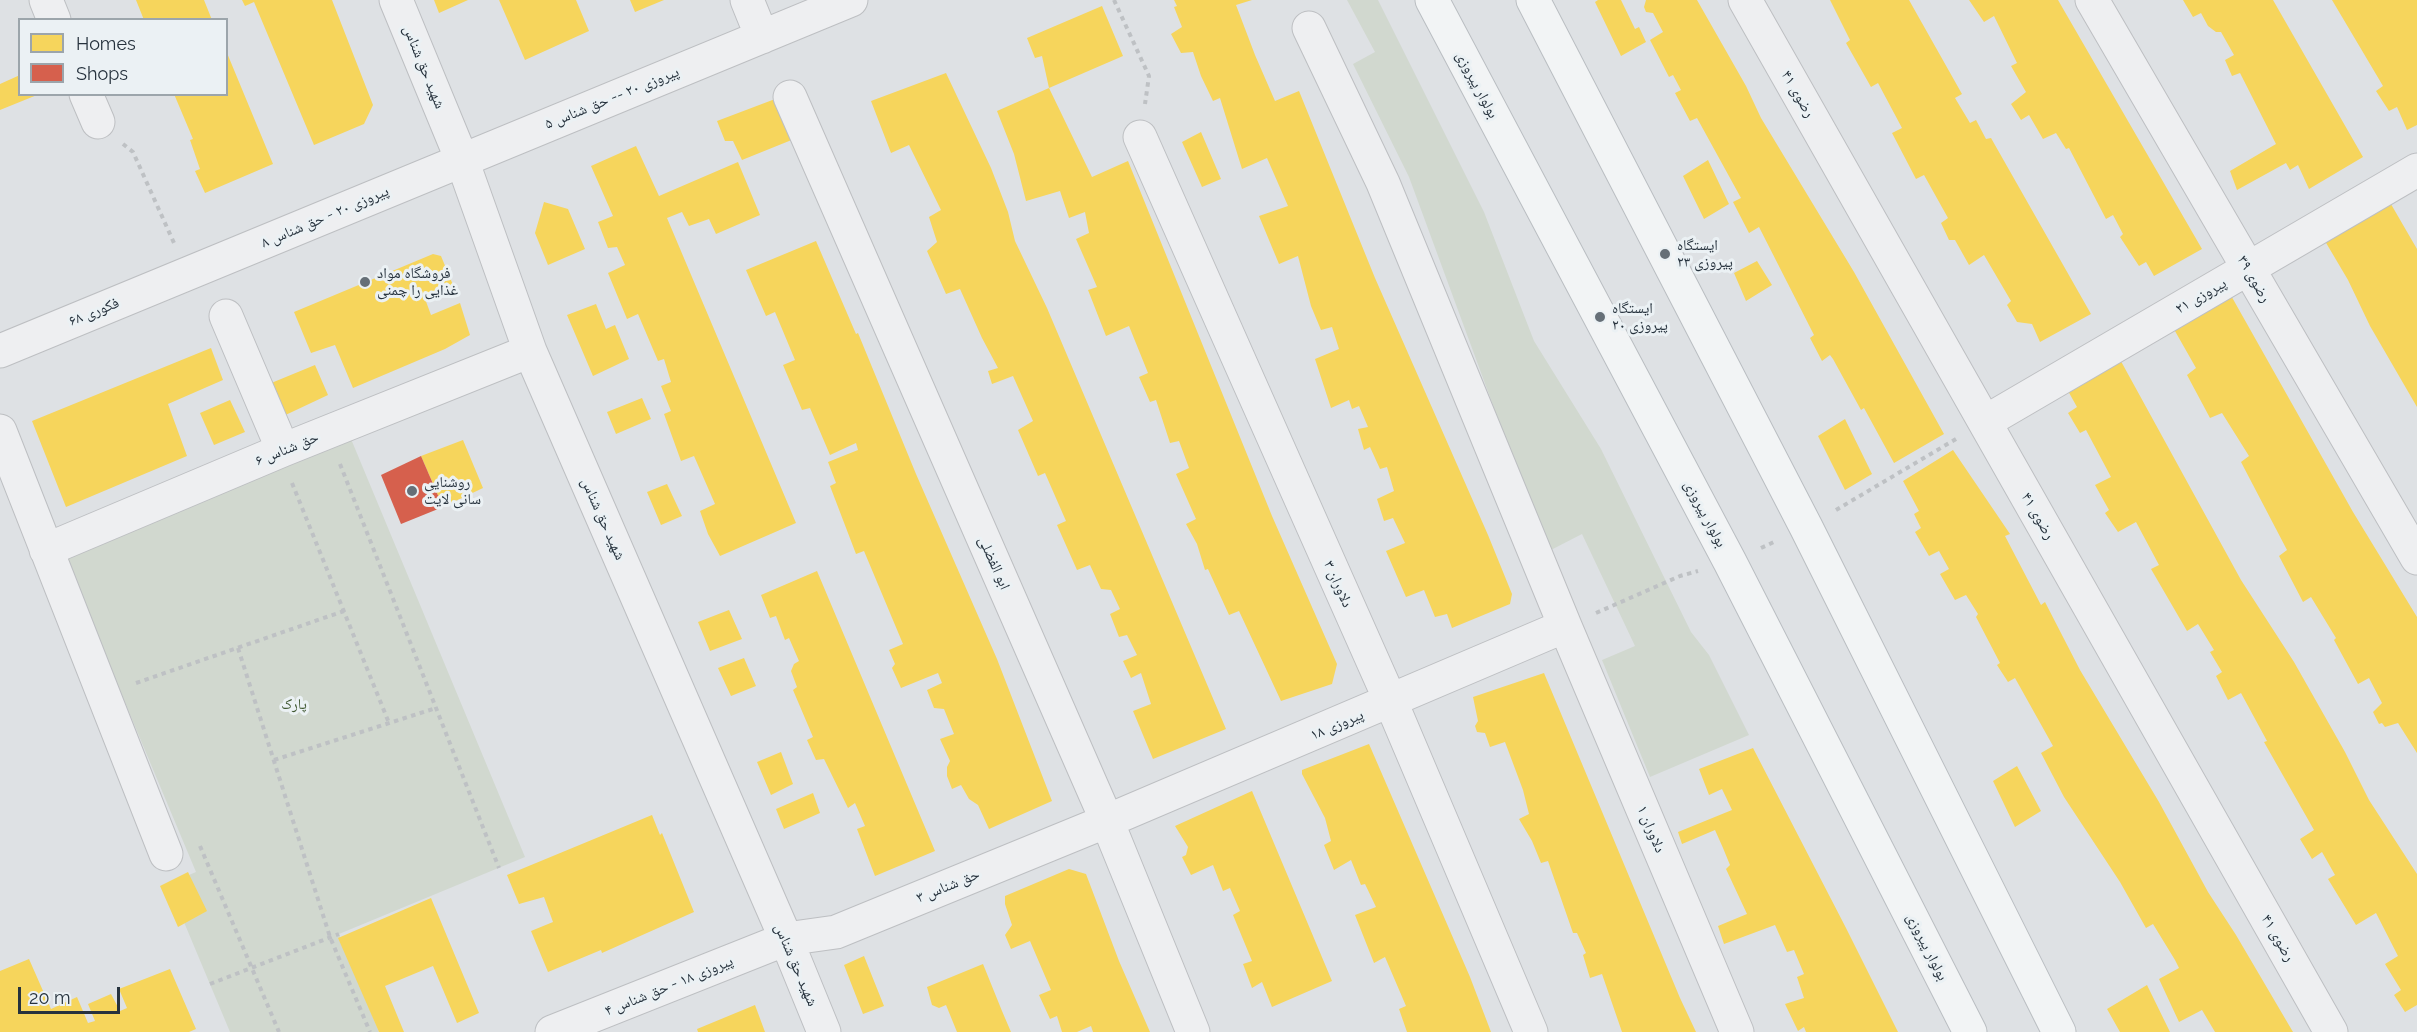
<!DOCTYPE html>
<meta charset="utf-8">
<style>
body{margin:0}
#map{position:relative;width:2417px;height:1032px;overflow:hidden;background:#dee1e4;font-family:Raleway,sans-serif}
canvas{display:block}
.legend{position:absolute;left:18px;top:18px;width:210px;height:78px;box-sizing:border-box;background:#ebf1f4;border:2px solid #9ca5ab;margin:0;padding:8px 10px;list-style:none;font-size:18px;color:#26323d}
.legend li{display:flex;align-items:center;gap:12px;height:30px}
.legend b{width:30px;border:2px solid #9ca5ab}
.scale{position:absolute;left:18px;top:987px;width:102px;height:27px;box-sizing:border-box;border:3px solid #26323d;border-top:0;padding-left:8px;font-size:18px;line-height:21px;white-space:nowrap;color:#26323d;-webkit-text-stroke:4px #ebf1f4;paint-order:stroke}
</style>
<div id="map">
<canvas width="2417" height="1032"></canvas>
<ul class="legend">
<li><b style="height:16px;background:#f6d55c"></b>Homes</li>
<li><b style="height:16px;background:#d6604d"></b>Shops</li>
</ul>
<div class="scale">20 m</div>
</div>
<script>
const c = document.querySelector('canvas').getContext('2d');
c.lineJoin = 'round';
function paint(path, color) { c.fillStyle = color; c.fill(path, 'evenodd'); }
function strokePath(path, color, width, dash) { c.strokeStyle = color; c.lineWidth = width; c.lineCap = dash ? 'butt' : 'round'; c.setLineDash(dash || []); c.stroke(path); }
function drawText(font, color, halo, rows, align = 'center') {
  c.font = font + ' Raleway,"Noto Naskh Arabic",sans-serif'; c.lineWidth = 6; c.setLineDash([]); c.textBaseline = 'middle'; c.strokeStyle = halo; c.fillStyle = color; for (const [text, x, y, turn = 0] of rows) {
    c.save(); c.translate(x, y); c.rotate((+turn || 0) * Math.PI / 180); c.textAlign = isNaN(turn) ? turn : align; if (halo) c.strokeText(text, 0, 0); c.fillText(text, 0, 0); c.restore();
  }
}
const green = new Path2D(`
 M1347,0H1378L1484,212L1534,341L1601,449L1691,632L1709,655L1749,735L1650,777L1602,660L1635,646L1582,534L1547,552L1409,177L1353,64L1375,52Z
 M351,439L525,857L339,934L379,1032H230L168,884L196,872L64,557Z`);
const homes = new Path2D(`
 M136,0H204L212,20H144Z
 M242,0H332L373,105L364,124L314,145L254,2L245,6Z
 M434,0H468L439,13Z
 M499,0H576L589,31L525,60Z
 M630,0H664L635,12Z
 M1174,0H1252L1236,5L1255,55L1275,101L1299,91L1375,278L1488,535L1512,594L1510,604L1452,628L1447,614L1435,617L1424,590L1406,597L1386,551L1405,543L1393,518L1384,521L1377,499L1394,491L1387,467L1380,469L1370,447L1364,450L1358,429L1368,427L1359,406L1352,409L1349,400L1331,408L1315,359L1339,349L1332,327L1321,330L1311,306L1298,256L1279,264L1259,216L1288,206L1267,158L1242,169L1220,98L1213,101L1201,76L1193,52L1181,53L1171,34L1182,27L1174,7L1177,6Z
 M1598,0H1621L1635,29L1639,27L1646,42L1621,56L1595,2Z
 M1646,0H1697L1746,86L1761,118L1854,272L1944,434L1894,463L1864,408L1861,410L1833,359L1830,355L1822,361L1810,338L1814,335L1759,227L1749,233L1733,202L1741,198L1697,118L1690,121L1675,93L1681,90L1673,75L1669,77L1650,40L1663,32L1653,13L1646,12L1644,7Z
 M1830,0H1909L1962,94L1955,98L1970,123L1976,120L1986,139L1991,138L2091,314L2040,342L2032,324L2017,322L2007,305L2011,301L1984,255L1969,265L1955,240H1949L1941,223L1948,218L1924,175L1916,179L1892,133L1902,128L1878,83L1871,87L1846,43L1850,40Z
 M1969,0H2058L2202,249L2154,276L2146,262L2139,266L2120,237L2123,234L2113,215L2106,219L2069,148L2066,149L2056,133L2043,139L2029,115L2021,120L2011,104L2026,92L2011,66L2017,63L1994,16L1984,22Z
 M2183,0H2273L2363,157L2309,189L2298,165L2290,170L2286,163L2237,190L2230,171L2276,144L2240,73L2232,76L2225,60L2234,55L2221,32H2216L2208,26L2201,13L2193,17Z
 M2332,0H2417V125L2407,130L2397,107L2389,111L2376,91L2383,86Z
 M1102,6L1123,56L1049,88L1042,56L1035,58L1027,38Z
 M227,53L273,164L205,193L195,171L200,169L190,140L193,139L174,94H226Z
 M946,73L991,168L1008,212L1015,241L1047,308L1226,729L1153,759L1133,711L1151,704L1141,673L1131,678L1123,661L1137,655L1127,635L1119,637L1110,614L1120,609L1111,590L1101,589L1090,565L1077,570L1057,525L1066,521L1045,473L1038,476L1018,430L1033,421L1013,376L992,384L988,371L998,368L982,338L960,289L946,294L927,251L937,242L929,217L941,210L909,145L891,153L871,101Z
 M20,75V94L37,95L0,110V84Z
 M1049,88L1092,177L1128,161L1272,516L1337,664L1332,684L1281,701L1239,611L1229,615L1208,569L1205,570L1197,544L1186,524L1196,519L1176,474L1189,468L1179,441L1170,443L1156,400L1150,402L1139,377L1148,373L1129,326L1106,336L1088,290L1097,287L1076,239L1089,233L1085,212L1069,218L1060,191L1026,201L1014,154L997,111Z
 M783,96L799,137L742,160L733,141H725L717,121Z
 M1201,132L1221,179L1202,187L1182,142Z
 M636,146L659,196L738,162L760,215L716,234L709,219L689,226L682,212L667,218L796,523L720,556L708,534L700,511L715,504L694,456L681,461L664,414L671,411L661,386L671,382L664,359L658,361L638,314L627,319L608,273L625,265L617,247L608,248L598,222L613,216L591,166Z
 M1708,160L1729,204L1704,219L1683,176Z
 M2388,199L2417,249V407L2370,326L2348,280L2322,236Z
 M544,202L568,209L585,249L548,265L535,233Z
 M816,241L856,334L858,333L916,474L997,659L1052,801L989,829L978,805L969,799L961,785L952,789L947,776V767L950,761L940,739L954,734L944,709L934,708L927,690L942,683L938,673L901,688L892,668L895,664L889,650L903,644L864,551L856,554L830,486L836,483L828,462L858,450L856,443L830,455L810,408L802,410L783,365L795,360L775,312L766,316L746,270Z
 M433,254L441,256L453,285L424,296L431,315L460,303L470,335L445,349L353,388L335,345L311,353L294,312Z
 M1757,261L1772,285L1746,301L1734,273Z
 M2229,292L2353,512L2417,617V753L2398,723L2385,727L2382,723L2379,724L2373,712L2382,703L2369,678L2358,684L2334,640L2336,638L2311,597L2303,602L2279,556L2287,550L2241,462L2249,456L2222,413L2210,418L2187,375L2196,368L2171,324Z
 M596,304L606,329L615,325L629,359L593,376L567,315Z
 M211,348L223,380L168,404L187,456L66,507L32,421Z
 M2117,354L2241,580L2294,662L2345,752L2369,800L2417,874V1005L2405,1012L2394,995L2401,990L2385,964L2398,956L2376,913L2356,925L2328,879L2335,875L2322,852L2312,859L2300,839L2314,830L2264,742L2267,741L2241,693L2228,700L2216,676L2222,672L2210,652L2214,650L2198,624L2187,631L2151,569L2159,565L2136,522L2118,532L2105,513L2109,510L2095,485L2111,477L2086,430L2080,433L2068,413L2077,407L2063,382Z
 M315,365L328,395L277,419L264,386Z
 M642,398L651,419L616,434L607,412Z
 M230,400L245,432L214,445L200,413Z
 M1845,419L1872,474L1845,490L1818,436Z
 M463,440L483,488L443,507L421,456Z
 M1953,450L2010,534L2005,536L2041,605L2045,602L2080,670L2159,802L2208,892L2236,935L2293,1032H2215L2202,1010L2179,1022L2159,979L2179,968L2175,960L2153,924L2146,928L2120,882L2064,797L2041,753L2053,746L2015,678L2008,682L1997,665L2000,663L1976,617L1978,614L1966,595L1955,600L1940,574L1949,569L1939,551L1929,556L1915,532L1921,528L1914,514L1919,511L1903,481Z
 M667,484L682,516L661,525L647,492Z
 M817,571L935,851L875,876L857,829L865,826L855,803L848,808L824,759L816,760L807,740L813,737L793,690L797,687L791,671L794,664L799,661L789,638L785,640L776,616L770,618L761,595Z
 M729,610L742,639L710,651L698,622Z
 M744,658L756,686L731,696L718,668Z
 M1544,673L1680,998L1696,1032H1622L1602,974L1590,978L1583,955L1586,953L1577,933H1573L1548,861L1541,863L1532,841L1519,819L1529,814L1523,790L1505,742L1490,747L1485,733L1477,732L1475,726L1478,721L1473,697Z
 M1369,744L1470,977L1491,1032H1407L1399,1009L1406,1006L1385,957L1374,963L1355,915L1376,907L1365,884L1361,885L1351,860L1334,870L1324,845L1331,841L1325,818L1302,774V770Z
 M1753,748L1846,928L1898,1032H1806L1804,1027L1798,1031L1785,1004L1804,998L1797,977L1804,974L1794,950L1787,952L1775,925L1724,944L1718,926L1747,914L1726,869L1730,865L1723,848L1715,830L1682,844L1678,832L1732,810L1722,789L1709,795L1699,769Z
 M781,752L793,784L771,795L757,762Z
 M2017,766L2041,811L2015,827L1993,781Z
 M1252,791L1332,981L1272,1007L1262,982L1252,988L1243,964L1252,961L1233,915L1240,911L1230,888L1223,891L1213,865L1191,875L1182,857L1186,855L1188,847L1175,826Z
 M813,793L820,813L784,829L776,809Z
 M652,815L660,835L662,833L694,912L602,953L601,950L548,972L531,931L553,922L544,897L519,904L507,875Z
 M1069,869L1086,874L1119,961L1150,1032H1093L1091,1026L1077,1032H1062L1057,1016L1050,1019L1039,995L1051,990L1030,941L1011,949L1005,935L1012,925L1005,904V896Z
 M188,872L207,911L178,927L160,886Z
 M431,898L479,1013L457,1023L433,966L385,986L404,1032H379L338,938Z
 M864,956L884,1006L863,1014L844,965Z
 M29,959L51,1009L77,997L88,1023L95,1021L88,1004L111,994L120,1011L127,1008L119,989L170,969L196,1029L189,1032H0V971Z
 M983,964L1002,1011L1011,1032H957L946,1005L939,1008L932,1005L927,987Z
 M2147,985L2170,1032H2120L2107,1009Z
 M755,1005L765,1032H698L697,1029Z`);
const shops = new Path2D(`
 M421,456L443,507L401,524L381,475Z`);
const path = new Path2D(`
 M1114,0L1149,76L1145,104
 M123,144L133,152L174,243
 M340,464L499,868
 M292,483L389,723
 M1836,510L1956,439
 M1761,548L1776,541
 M1596,613L1680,576L1698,571
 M238,648L330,937L370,1032
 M136,683L344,611
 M274,760L436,708
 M200,846L279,1032
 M210,984L339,934`);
const minor = new Path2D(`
 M46,0L54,20
 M396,0L462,160L530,351L786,939L824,1032
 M747,0L762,37
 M1745,0L2331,1032
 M2092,0L2417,558
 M1309,28L1383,183L1565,626L1737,1032
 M86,94L98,122
 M790,97L1107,821L1193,1032
 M1140,137L1391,702L1531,1032
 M226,316L283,450
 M0,351L851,0
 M1985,422L2417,170
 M0,431L166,854
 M46,550L283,450L530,351
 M552,1032L786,939L836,932L1107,821L1565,626`);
const major = new Path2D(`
 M1432,0L1730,562L1970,1032
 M1533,0L1806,527L2059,1032`);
const markers = [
 [1665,254,6,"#666f77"],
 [365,282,6,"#666f77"],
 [1600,317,6,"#666f77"],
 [412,491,6,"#666f77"]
];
const streetNames = [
 ["شهید حق شناس",424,67,68],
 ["بولوار پیروزی",1477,85,62],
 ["رضوی ۴۱",1798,94,60],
 ["پیروزی ۲۰ -- حق شناس ۵",612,98,-22],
 ["پیروزی ۲۰ - حق شناس ۸",325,217,-23],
 ["رضوی ۳۹",2254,279,60],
 ["پیروزی ۲۱",2201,296,-30],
 ["فکوری ۶۸",94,312,-22],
 ["حق شناس ۶",287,449,-22],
 ["بولوار پیروزی",1705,514,62],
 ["رضوی ۴۱",2038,516,60],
 ["شهید حق شناس",603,519,66],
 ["ابو الفضلی",994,563,66],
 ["دلاوران ۳",1338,584,66],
 ["پیروزی ۱۸",1337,725,-23],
 ["دلاوران ۱",1651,829,67],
 ["حق شناس ۳",948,886,-22],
 ["رضوی ۴۱",2278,938,60],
 ["بولوار پیروزی",1927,947,63],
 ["شهید حق شناس",796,965,67],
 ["پیروزی ۱۸ - حق شناس ۴",669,986,-22]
];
const poiNames = [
 ["ایستگاه",1677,245],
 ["پیروزی ۲۳",1677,262],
 ["فروشگاه مواد",377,273],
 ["غذایی را چمنی",377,290],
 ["ایستگاه",1612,308],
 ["پیروزی ۲۰",1612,325],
 ["روشنایی",424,482],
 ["سانی لایت",424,499]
];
const parkNames = [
 ["پارک",294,704]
];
paint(green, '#d1d8cf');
paint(homes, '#f6d55c');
paint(shops, '#d6604d');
strokePath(minor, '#bdbfc2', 35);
strokePath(major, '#babec2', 35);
strokePath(path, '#bec1c4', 4, [4.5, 4.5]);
strokePath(minor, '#eeeff1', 33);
strokePath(major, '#f2f4f5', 33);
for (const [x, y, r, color] of markers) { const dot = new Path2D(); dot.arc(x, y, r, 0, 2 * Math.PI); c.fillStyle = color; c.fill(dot); strokePath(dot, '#ebf1f4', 2); }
drawText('15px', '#26323d', '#ebf1f4', streetNames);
drawText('15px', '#26323d', '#ebf1f4', poiNames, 'left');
drawText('15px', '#415933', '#ebf1f4', parkNames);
</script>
